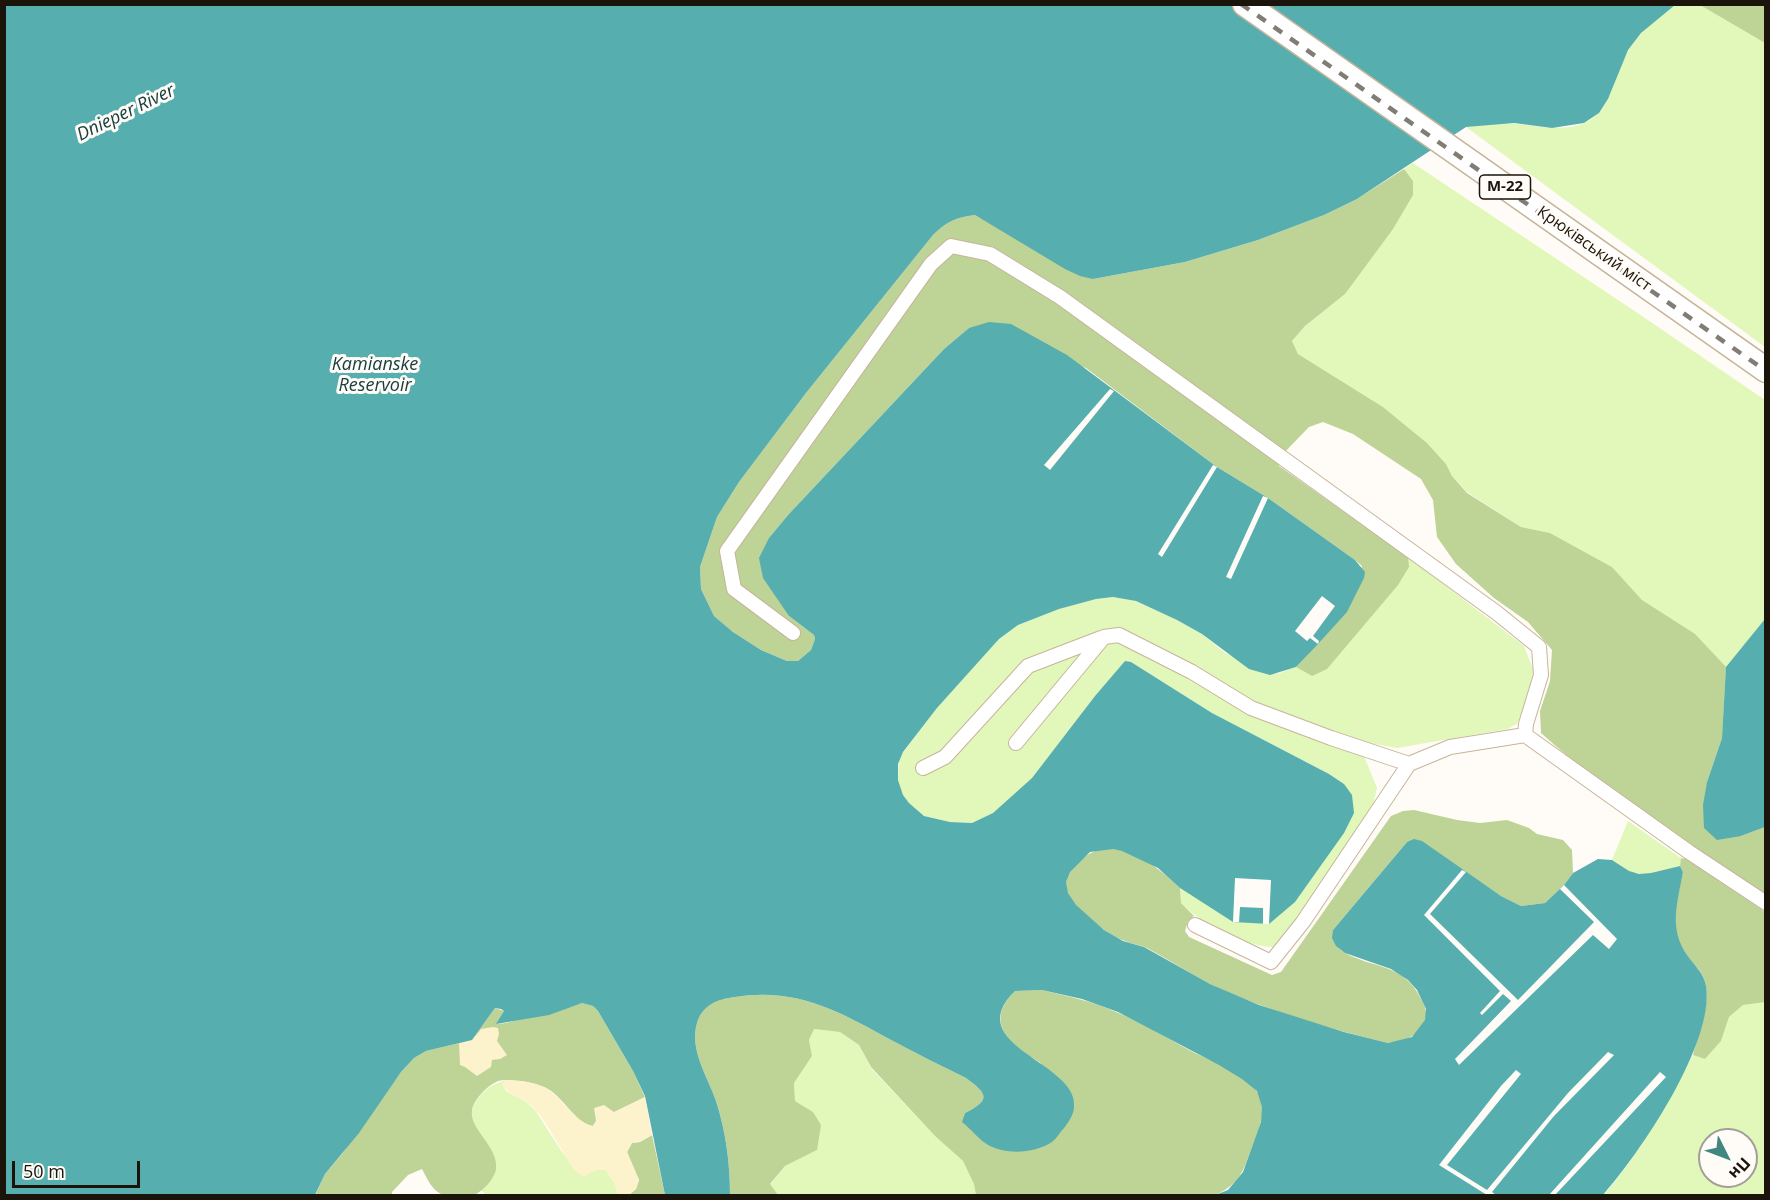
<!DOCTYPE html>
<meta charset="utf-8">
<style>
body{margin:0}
#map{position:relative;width:1770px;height:1200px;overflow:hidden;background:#fffbf6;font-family:"Open Sans",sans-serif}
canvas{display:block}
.frame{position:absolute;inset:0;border:6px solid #1a140a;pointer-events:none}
.north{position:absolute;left:1698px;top:1128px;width:60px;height:60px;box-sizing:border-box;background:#fffbf6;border:2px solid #a39f98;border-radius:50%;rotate:132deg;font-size:16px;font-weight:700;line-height:24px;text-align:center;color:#1a140a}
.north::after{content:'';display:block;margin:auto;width:21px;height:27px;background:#418781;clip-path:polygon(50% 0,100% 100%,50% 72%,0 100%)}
.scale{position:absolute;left:12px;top:1161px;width:128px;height:27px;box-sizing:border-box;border:3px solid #1a140a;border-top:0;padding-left:8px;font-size:18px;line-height:21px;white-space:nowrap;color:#1a140a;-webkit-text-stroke:4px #fffbf6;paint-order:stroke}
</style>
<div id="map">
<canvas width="1770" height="1200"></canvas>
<div class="frame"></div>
<div class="north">Пн</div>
<div class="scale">50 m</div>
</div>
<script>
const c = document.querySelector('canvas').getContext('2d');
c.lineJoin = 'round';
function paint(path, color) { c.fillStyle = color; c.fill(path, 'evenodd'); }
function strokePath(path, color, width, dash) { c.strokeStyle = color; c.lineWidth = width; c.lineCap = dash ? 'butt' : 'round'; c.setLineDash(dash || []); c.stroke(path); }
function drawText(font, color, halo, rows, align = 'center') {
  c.font = font + ' "Open Sans",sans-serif'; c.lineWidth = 6; c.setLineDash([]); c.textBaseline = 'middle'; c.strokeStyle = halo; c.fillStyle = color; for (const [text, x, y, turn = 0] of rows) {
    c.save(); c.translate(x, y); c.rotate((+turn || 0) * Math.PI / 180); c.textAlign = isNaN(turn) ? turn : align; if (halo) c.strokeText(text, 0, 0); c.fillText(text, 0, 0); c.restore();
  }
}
const green = new Path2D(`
 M1675,5H1700L1765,43V347L1466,127C1482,125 1500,122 1516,124C1538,126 1564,132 1585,123C1613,110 1614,73 1629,49C1640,31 1658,17 1675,5Z
 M1413,163L1639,314L1765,400V827L1664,615L1642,600L1612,567L1550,533L1521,527L1467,492L1452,476L1446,464L1427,443L1383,407L1298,354L1292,341L1305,326L1345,294L1413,181L1404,169Z
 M1408,557L1524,646L1533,669L1532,686L1517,724L1507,729L1397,748L1375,744L1369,746L1364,756L1377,788L1372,809L1283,940L1276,947C1246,948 1201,924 1181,903L1180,888L1233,922H1250L1344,784L1329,774L1212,713L1131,662H1125L1095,696L1032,778L993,813L972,823L950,822L924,816L909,803L903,795L898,780L899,758L937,708L999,639L1018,625L1059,609L1096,599L1113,597L1136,601L1177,620L1202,634L1225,653L1277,674L1296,667L1312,676Z
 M1628,821L1681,858L1680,866C1664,869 1644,879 1628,871C1623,868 1618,863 1612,860Z
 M1762,1001L1765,1002V1195L1603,1196C1640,1153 1667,1104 1693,1055L1705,1059L1721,1041L1729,1017L1743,1005ZM1710,1140H1746V1176H1710Z
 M814,1029L840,1032L859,1045L871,1068L935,1136L963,1161L974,1184L976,1195H778L770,1185L785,1166L817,1150L813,1112L795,1101L794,1083L812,1056L809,1040Z
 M508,1080L502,1084L506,1091L526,1102L535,1110L562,1152L583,1176L596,1170H606L615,1184L618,1195H486L481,1190L487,1185L471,1117C473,1098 489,1083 508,1080Z`);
const forest = new Path2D(`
 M1700,5H1765V43Z
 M1404,169L1413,181V195L1393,229L1345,294L1305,326L1292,341L1298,354L1383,407L1427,443L1446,464L1452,476L1467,493L1521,527L1550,533L1612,567L1642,600L1695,634L1726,667L1722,738L1707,782L1741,836L1765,827V894C1690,845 1608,793 1541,733L1540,711L1550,681L1552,650L1528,622L1494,598L1456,564L1437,537L1433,500L1421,479L1353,434L1323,422L1309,427L1277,460L1279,466L1408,557L1409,567L1398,585L1327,669L1312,676L1296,667L1347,611L1362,566L1355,560L1268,498L1217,467L1086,368L969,328L944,349L788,515L769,538L789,616L814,635L815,639L811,650L798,661H787L761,650L733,632L714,616L701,589L700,567L717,517L739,482L806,393L933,235C946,222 956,217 975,215L1093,279L1185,262L1258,240L1324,215L1357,199Z
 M1414,810L1457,820L1480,823L1507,820L1529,828L1537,834L1563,840L1572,850L1573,873L1564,885L1545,903L1521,906L1501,896L1462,870L1407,842L1333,930C1332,940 1336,947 1345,953C1374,969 1404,963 1421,999C1425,1006 1428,1013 1425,1021C1418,1037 1404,1041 1388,1043C1327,1028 1267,1011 1210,984C1189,973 1168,959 1147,948C1140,945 1132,944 1125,941C1106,934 1064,905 1066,882C1066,873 1075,866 1081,860C1113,831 1156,865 1180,888L1181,903L1194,916L1188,921L1185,931L1189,937L1272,975L1281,972L1391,816L1403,811Z
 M1681,858L1686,859L1765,912V1002L1743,1005L1729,1017L1721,1041L1705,1059L1693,1055C1699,1033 1709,1009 1706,987C1705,973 1695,966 1687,956C1667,927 1677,903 1683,872L1680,866Z
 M1042,990C1067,996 1092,1001 1116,1012C1143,1023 1168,1039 1193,1052C1213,1062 1242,1072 1256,1090C1269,1107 1259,1130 1252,1147C1244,1170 1239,1185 1215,1195H976L974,1184L963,1161L935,1136L871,1067L859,1045L840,1032L814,1029L809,1040L812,1056L794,1083L795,1101L813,1112L821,1125L817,1150L785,1166L770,1184L778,1195H730C730,1164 726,1132 716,1101C708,1077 689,1050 697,1023C701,1005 718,999 735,997C798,987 840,1012 893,1041C917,1054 942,1066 966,1078C988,1094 991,1100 965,1113L963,1122L1041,1063C1012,1046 982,1024 1015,991Z
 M582,1003L593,1006L598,1011L633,1071L645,1097L596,1121L593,1126C575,1123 564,1098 548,1089C541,1085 529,1082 521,1081C514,1081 506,1079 498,1081C488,1085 473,1100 472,1111C469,1129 499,1147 496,1169C495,1178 482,1193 473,1195C468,1197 444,1196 441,1194C431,1189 427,1178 422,1169L408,1175L392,1192V1195L315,1196L325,1174L342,1154L401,1072L414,1058L426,1051L472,1040L495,1008L504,1011L497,1024L506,1023Z
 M652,1135L665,1195H629L636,1189L639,1180L627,1152L632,1143L640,1142Z`);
const sand = new Path2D(`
 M493,1027L498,1028L499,1034L497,1041L507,1055L500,1059L492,1060L491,1067L477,1076L465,1067L460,1065L459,1043C469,1041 475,1038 481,1029Z
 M508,1080C521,1081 538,1082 549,1090C563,1100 576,1123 593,1126L596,1121L594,1108L604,1105L614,1112L645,1097L652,1135L640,1142L632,1143L627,1152L639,1180L636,1189L629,1195H618L615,1184L606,1170H596L583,1177L574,1170C561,1150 550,1127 535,1109C525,1098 509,1097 502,1084Z`);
const water = new Path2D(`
 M5,5H1675L1641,33L1628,50L1608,99L1599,113L1584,123L1552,128L1514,123L1466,127L1357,199L1324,215L1258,240L1185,262L1093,279L1080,276L1065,269L975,215C956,217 946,222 933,235L806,393L739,482L717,517L700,567L701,589L714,616L733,632L761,650L787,661H798L811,650L815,639L814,635L789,616L763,578L759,558L769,538L788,515L944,349L969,328L989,322L1011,324L1067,355L1217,467L1268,498L1355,560L1365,572L1364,578L1347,612L1318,644L1296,667L1270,675L1249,669L1202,634L1177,620L1136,601L1113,597L1096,599L1059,609L1018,625L999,639L937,708L903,752L898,764V780L903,795L909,803L924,816L950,822L972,823L993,813L1032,778L1095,696L1125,661L1131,662L1212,713L1329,774L1344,784L1352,795L1354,813L1344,833L1295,902L1269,924L1233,922L1180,888L1158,868L1122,851L1113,849L1090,852L1070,872L1066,882L1068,893L1076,905L1104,930L1123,941L1144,947L1210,984L1259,1005L1344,1032L1388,1043L1412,1037L1425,1020L1426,1009L1417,990L1408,980L1391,969L1345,953L1336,946L1332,938L1333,930L1407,842L1414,839L1422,841L1501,896L1521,906L1545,903L1564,885L1573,873L1598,859L1612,860L1629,871L1639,874L1651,873L1680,866L1683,872C1678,901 1668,928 1687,955C1694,965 1704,973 1706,986C1715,1043 1640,1153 1603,1195H1215L1228,1190L1243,1172L1261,1122L1262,1107L1257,1091L1242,1079L1219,1065L1118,1012L1082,999L1042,990L1015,991C959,1046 1079,1062 1074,1107C1074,1114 1068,1123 1064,1128C1060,1132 1057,1138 1052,1142C1035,1153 1008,1155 990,1146C980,1141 971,1129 962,1122L965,1113C991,1100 988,1094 966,1078C942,1066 917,1054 893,1041C840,1012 798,987 735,997C718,999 702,1005 697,1023C689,1050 708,1077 716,1101C726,1132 730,1164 730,1195H665L645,1096L633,1071L598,1011L593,1006L582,1003L549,1015L496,1024L504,1011L501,1009L495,1008L472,1040L426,1051L414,1058L401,1072L359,1133L325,1174L315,1195L5,1196Z
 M1765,619V827L1741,836L1717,840L1704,828L1703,805L1707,782L1722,738L1726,667Z`);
const pier = new Path2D(`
 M1110,389L1114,391L1050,470L1044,465Z
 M1213,465L1217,467L1162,557L1158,554Z
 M1263,496L1268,498L1231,579L1226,577Z
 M1322,596L1335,606L1313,636L1319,641L1318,644L1310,638L1307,641L1295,631Z
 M1462,870L1466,872L1430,914L1518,1000L1594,922L1560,889L1564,885L1617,939L1609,949L1593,935L1459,1065L1455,1059L1511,1001L1503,994L1482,1015L1480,1013L1500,991L1424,915Z
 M1235,878L1271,880L1269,924H1263V908L1240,907L1239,922H1233Z
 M1608,1052L1614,1055L1554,1116L1492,1192L1496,1195H1487L1439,1165L1501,1086L1516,1070L1521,1074L1447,1165L1487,1190L1568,1093Z
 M1660,1072L1666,1077L1555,1195H1549Z`);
const minor = new Path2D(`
 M793,633L734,589L727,551L931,264L951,246L990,254L1060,297L1497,613L1539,647L1541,675L1526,724L1525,735
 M1016,743L1104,637L1119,635L1192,672L1251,708L1331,738L1409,764
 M923,768L945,757L1028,666L1101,638
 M1195,925L1271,962L1303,922L1409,764L1450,747L1525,735L1689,852L1766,903`);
const trunk = new Path2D(`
 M1245,4L1766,370`);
const rail = new Path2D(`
 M1241,4L1766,371`);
const shields = [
 [1505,187,51]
];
const shieldNames = [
 ["М-22",1505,187]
];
const streetNames = [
 ["Крюківський міст",1594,249,35]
];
const waterNames = [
 ["Dnieper River",126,113,-26],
 ["Kamianske",375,365],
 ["Reservoir",375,386]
];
paint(green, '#e2f7ba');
paint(forest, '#bed396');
paint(sand, '#fcf2cc');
paint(water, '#57aeae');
paint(pier, '#fffbf6');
strokePath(minor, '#c6b59a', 16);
strokePath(trunk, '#c6b59a', 27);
strokePath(minor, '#fff', 14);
strokePath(trunk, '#fff', 24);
strokePath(rail, '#817c74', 4.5, [10, 10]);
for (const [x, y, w] of shields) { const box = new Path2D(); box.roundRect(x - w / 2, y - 12, w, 24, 4.5); c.fillStyle = '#fffbf6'; c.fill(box); strokePath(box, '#1a140a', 1.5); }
drawText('bold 15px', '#1a140a', null, shieldNames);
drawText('16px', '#1a140a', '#fffbf6', streetNames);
drawText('italic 18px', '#174040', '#fffbf6', waterNames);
</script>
